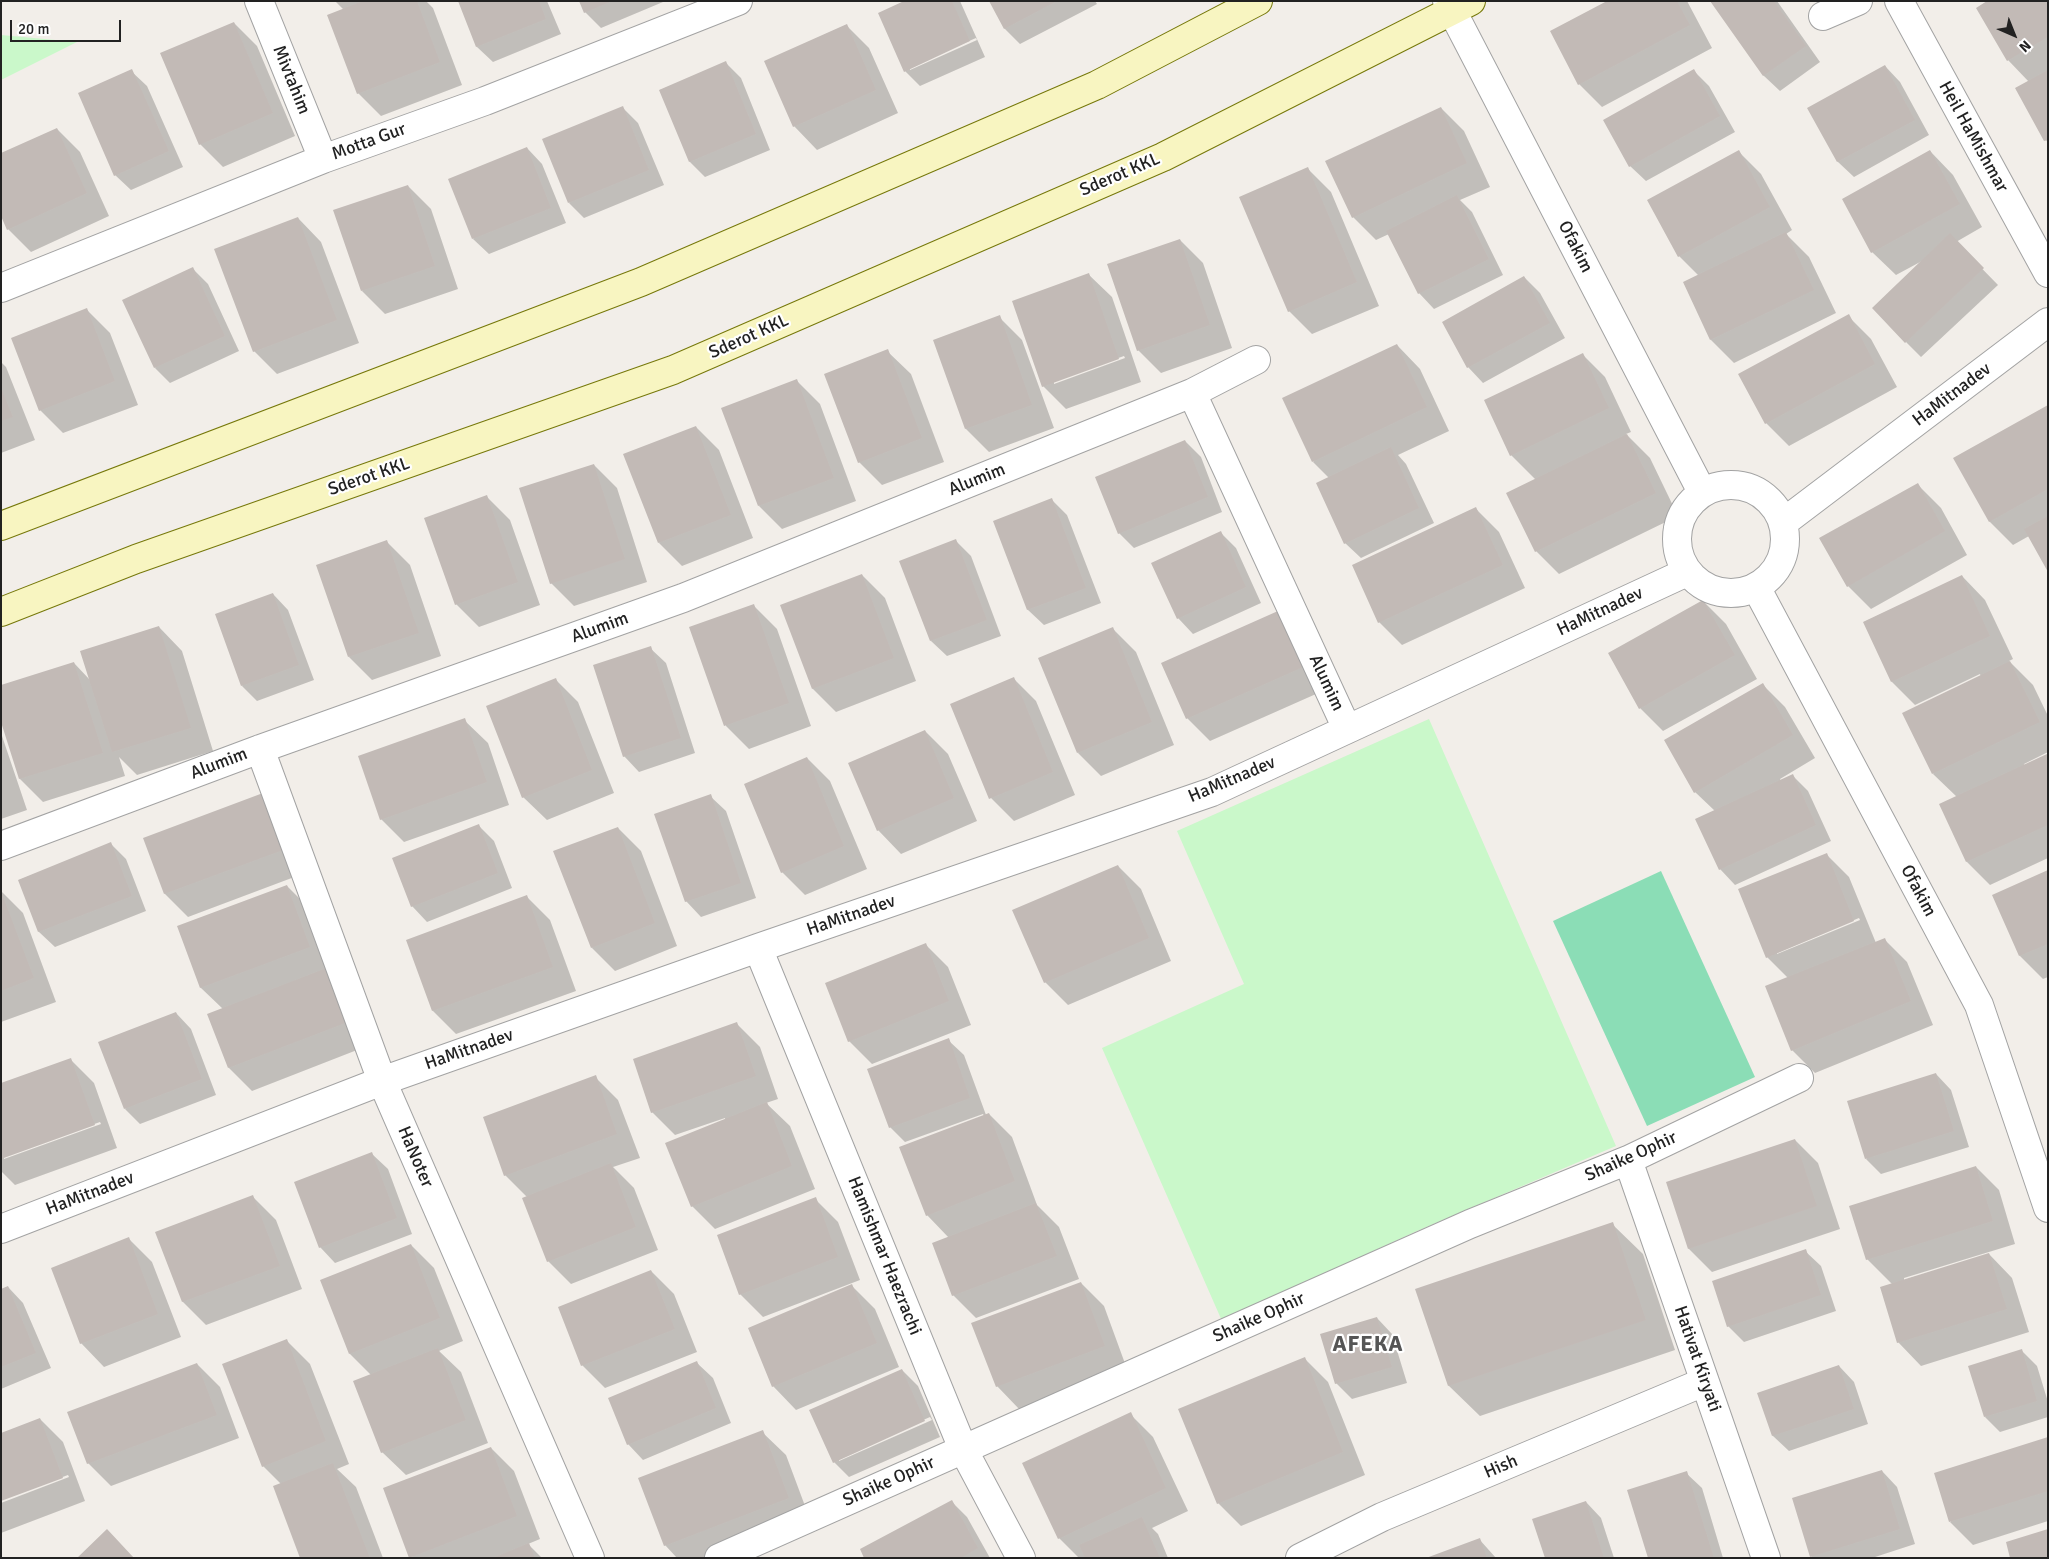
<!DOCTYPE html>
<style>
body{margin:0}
#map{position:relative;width:2049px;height:1559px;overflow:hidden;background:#f2eee9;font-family:Signika,sans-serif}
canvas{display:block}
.frame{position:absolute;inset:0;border:2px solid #222;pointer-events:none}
.north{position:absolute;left:1989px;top:10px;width:50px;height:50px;-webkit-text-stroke:4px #fff;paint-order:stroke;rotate:136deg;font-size:14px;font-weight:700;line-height:20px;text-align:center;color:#222}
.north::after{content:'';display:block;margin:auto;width:18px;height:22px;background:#222;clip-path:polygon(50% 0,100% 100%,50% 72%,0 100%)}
.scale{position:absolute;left:10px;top:20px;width:111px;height:22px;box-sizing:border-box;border:2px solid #222;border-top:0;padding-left:6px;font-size:15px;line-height:18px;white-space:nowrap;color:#222;-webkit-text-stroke:4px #fff;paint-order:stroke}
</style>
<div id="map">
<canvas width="2049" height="1559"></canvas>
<div class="frame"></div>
<div class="north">N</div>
<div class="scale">20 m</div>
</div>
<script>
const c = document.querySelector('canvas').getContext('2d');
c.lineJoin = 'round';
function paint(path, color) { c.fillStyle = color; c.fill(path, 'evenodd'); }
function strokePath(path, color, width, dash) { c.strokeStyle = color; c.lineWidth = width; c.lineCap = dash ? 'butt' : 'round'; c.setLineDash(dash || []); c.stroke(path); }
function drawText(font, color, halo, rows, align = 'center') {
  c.font = font + ' Signika,sans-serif'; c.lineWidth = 4.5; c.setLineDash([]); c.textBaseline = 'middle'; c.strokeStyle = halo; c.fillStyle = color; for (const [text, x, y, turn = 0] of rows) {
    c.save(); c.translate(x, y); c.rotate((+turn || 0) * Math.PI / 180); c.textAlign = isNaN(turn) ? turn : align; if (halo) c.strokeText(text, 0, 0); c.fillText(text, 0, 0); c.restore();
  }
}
const park = new Path2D(`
 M1,35L77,42L1,80Z
 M1429,719L1616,1146L1417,1231L1222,1321L1102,1048L1244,984L1177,831Z`);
const pitch = new Path2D(`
 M1661,871L1755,1077L1647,1126L1553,921Z`);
const shadow = new Path2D(`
 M335,1H426L433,8L462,85L381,116L358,93L344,10Z
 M459,1H547L561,34L493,62L477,47Z
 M581,1H663V2L601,28L585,12Z
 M907,1H960L985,57L920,86L905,71ZM976,38L977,40L910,70V67Z
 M991,1H1095L1097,4L1020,44L1005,29Z
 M1610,1H1687L1712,48L1602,107L1579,84Z
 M1711,1H1777L1820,62L1780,91L1764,76Z
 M2048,1V143L2016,89L2029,82L2008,60Z
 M234,23L257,46L295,136L223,167L200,144Z
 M846,25L869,48L898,113L817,150L794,126L766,61Z
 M726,63L741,78L770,150L705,177L690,162L660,90Z
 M1885,66L1900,82L1929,135L1854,177L1838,162L1809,108Z
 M131,71L147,86L183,167L131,190L115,175Z
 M1694,71L1709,86L1735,132L1646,181L1630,166Z
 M623,108L638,123L664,185L584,218L569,203Z
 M1441,108L1464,131L1490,187L1460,200L1472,212L1503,275L1434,309L1419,293L1389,234L1376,240L1353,217Z
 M57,129L80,152L109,216L31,252L8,229Z
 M527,148L542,164L566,223L489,254L473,239Z
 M1738,151L1761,174L1792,230L1786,234L1809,257L1836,313L1734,363L1711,340L1684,283L1699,276L1679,256Z
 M1930,151L1953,175L1982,227L1956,242L1998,285L1921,357L1906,342L1922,261L1896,275L1872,252Z
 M1308,169L1331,192L1379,306L1312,334L1289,311Z
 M408,186L431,209L458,289L385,314L362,291Z
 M298,218L321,242L359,343L277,374L254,351Z
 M1180,240L1203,263L1232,348L1161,373L1138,350Z
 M193,269L208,284L239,351L170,383L155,368Z
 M1088,274L1112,297L1141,382L1066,409L1043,386ZM1124,356L1125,358L1054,384V381Z
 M1524,277L1540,293L1565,338L1483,383L1468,367Z
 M87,310L110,333L138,405L63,433L40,410Z
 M1848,316L1871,339L1897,387L1789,446L1766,423Z
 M999,317L1022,340L1054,428L989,452L966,429L934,341Z
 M1397,345L1420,369L1449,431L1398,455L1406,464L1434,523L1361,558L1345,543L1329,478L1313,462Z
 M887,351L911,374L944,462L882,485L859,462Z
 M1582,354L1605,377L1631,432L1626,434L1650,458L1678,516L1559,574L1536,551V480L1511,455Z
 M1,362L6,367L35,440L1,453Z
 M797,381L820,404L856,501L782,529L759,506Z
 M2048,406V569L2029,536L2013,545L1990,522L1955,459Z
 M696,427L719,450L753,538L682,566L659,543Z
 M1185,441L1201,457L1222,512L1134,548L1119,533Z
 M594,465L617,488L647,582L574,606L551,583Z
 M1918,485L1941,508L1967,555L1871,609L1848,586Z
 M487,497L510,520L540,605L479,627L456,604Z
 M1052,500L1067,515L1101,603L1044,625L1028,610L995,521Z
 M1476,509L1499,532L1525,588L1402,645L1379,622Z
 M1221,533L1236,548L1261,603L1193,634L1178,618Z
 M956,541L971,556L1001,636L947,656L931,641Z
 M387,542L410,565L441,656L372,680L349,657Z
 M862,575L885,598L916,681L836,712L813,689L782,606Z
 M1962,576L1985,600L2013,659L2009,661L2033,685L2048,716V752L2024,764L2025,766L2048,757V858L1990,885L1967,862L1941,804L1957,797L1933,774L1981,677L1980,674L1915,705L1892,682L1864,622Z
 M273,594L288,610L314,680L257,701L242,686Z
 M1703,601L1726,624L1757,679L1663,731L1640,708Z
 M754,606L777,629L811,726L749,749L726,726L691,628Z
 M1278,612L1325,690L1210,741L1187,718Z
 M159,627L182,651L213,751L137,775L119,757L125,776L43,802L20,779L1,718L74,663L90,680Z
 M1113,629L1136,652L1174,745L1101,776L1078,753Z
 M650,648L666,663L695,753L639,772L624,756Z
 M1013,678L1036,701L1075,795L1014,821L991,798Z
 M555,679L578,702L614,793L547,820L523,797Z
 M1762,684L1785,707L1815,758L1780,779L1781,781L1792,775L1808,791L1831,841L1735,885L1720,869L1715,811L1695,792Z
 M464,720L488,743L509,805L404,842L381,819Z
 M925,731L948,754L977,821L901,854L878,830Z
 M1,733L27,810L1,819Z
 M807,758L830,781L867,869L805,895L782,872Z
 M262,795L305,873L188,917L165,894L145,838Z
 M710,796L726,811L756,898L701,917L686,901Z
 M478,825L494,841L512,888L427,922L412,906Z
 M618,828L641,851L677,946L615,971L592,948Z
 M111,844L126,859L146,911L55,947L39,932L19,880Z
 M1826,854L1849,877L1876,943L1884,939L1907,962L1933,1025L1815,1073L1792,1050L1788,978L1767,957ZM1859,918L1860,920L1777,954V952Z
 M1118,866L1141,889L1171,961L1068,1005L1045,982Z
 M2048,871V977L2043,979L2020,956L1994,895Z
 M287,886L310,909L375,1043L252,1091L229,1068L223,1009L201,988L178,927Z
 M1,891L23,913L56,1002L1,1022Z
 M527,897L550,920L576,991L456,1034L433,1011L408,941Z
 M925,944L948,967L971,1025L872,1064L849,1041Z
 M176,1013L191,1029L216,1095L140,1124L125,1109Z
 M737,1024L760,1047L778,1099L766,1103L790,1126L815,1189L715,1229L692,1206L725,1120V1118L675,1135L652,1112Z
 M948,1040L964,1055L986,1115L989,1114L1012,1137L1037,1205L1059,1227L1079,1279L976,1318L953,1295L949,1238L927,1215L984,1116L983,1114L905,1142L890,1127Z
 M71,1060L94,1083L117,1148L15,1185L1,1171V1085ZM100,1122L101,1124L4,1159V1156Z
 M1936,1074L1951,1090L1969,1147L1881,1174L1866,1159Z
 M595,1077L618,1100L640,1158L613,1167L634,1188L658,1250L571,1284L548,1261L527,1197L505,1175L484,1118Z
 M1795,1140L1818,1163L1840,1229L1712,1272L1689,1249L1667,1183Z
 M372,1154L388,1169L412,1234L335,1263L320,1247Z
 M1976,1167L1999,1190L2015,1244L1904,1278V1280L1989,1254L2012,1278L2029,1332L1921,1366L1898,1342L1892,1284L1867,1259Z
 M253,1197L276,1220L302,1289L206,1325L183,1302L157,1233Z
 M815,1199L838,1222L860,1280L763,1317L740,1294Z
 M1612,1224L1643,1254L1675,1350L1480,1416L1449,1386L1417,1290Z
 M129,1239L152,1262L181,1337L104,1367L81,1343Z
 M411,1245L434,1268L463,1341L439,1351L461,1372L488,1443L406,1475L382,1452L371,1375L350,1354L322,1280Z
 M1805,1251L1821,1266L1836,1311L1744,1342L1728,1326Z
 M651,1271L674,1294L697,1352L605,1388L582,1365Z
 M1081,1283L1104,1306L1127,1369L1020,1410L997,1386Z
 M852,1286L875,1309L899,1367L796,1410L773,1386Z
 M8,1287L23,1303L51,1368L1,1389V1290Z
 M1377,1318L1392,1334L1407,1383L1352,1399L1336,1383Z
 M287,1341L310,1364L349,1464L337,1469L356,1487L383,1558H302L281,1484L263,1466Z
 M2021,1350L2037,1366L2048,1402V1417L2000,1432L1985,1417Z
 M1305,1359L1328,1382L1365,1475L1241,1526L1218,1503Z
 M697,1363L713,1378L731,1423L643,1460L628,1444Z
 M197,1364L220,1387L239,1438L111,1486L88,1463Z
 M1839,1366L1854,1382L1868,1424L1789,1451L1773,1436L1759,1393Z
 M902,1370L918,1386L940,1437L849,1477L834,1462ZM930,1417L932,1420L839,1461V1458Z
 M1130,1414L1153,1437L1188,1511L1152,1528L1158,1534L1168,1558H1079L1059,1538Z
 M40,1419L63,1442L85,1501L1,1533V1503L69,1477L68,1475L1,1500Z
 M762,1432L786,1455L811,1522L715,1558H677L665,1545Z
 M2048,1438V1521L1973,1545L1950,1522Z
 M491,1448L514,1471L540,1539L528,1544L542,1558H411Z
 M1882,1471L1897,1487L1915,1544L1872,1558H1812L1811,1557Z
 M1686,1473L1702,1488L1723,1558H1649Z
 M952,1502L967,1517L990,1558H866Z
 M1586,1502L1601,1518L1614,1558H1546Z
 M1479,1539L1496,1558H1429Z`);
const building = new Path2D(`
 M363,1H417L440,62L357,94L327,15Z
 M458,1H539L546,19L476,47Z
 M579,1H612L584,13Z
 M904,1H952L970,41L904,72L878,13Z
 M989,1H1057L1004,29Z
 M1607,1H1677L1690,25L1578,85L1550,31Z
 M1710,1H1774L1806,46L1763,76Z
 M1987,1H2048V37L2007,61L1976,8Z
 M234,22L273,113L199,145L160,53Z
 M847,24L876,90L793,127L764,61Z
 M726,61L756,134L689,162L659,90Z
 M1885,65L1915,120L1837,162L1807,108Z
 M132,69L169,151L114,176L78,93Z
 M1694,69L1720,116L1629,167L1603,120Z
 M2048,70V140L2044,141L2015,88Z
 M623,106L649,170L568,203L542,139Z
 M1441,107L1467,163L1352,218L1325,161Z
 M57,128L87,193L7,230L1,216V153Z
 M527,147L551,208L472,239L448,179Z
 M1739,150L1770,207L1678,257L1647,200Z
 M1930,150L1960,204L1871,253L1842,199Z
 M1308,167L1357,282L1288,312L1239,197Z
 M408,185L435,266L361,291L333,210Z
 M1457,195L1489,259L1418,294L1386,231Z
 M298,217L337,320L253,352L214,249Z
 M1786,232L1814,290L1710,340L1683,282Z
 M1950,233L1984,268L1905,343L1872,308Z
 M1180,239L1210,325L1137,351L1107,264Z
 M193,267L225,336L154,368L122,300Z
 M1089,273L1119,359L1042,387L1012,301Z
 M1524,276L1550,323L1467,368L1442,322Z
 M87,308L115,381L39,411L11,338Z
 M1849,314L1875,364L1765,424L1738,374Z
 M1000,315L1032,405L965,429L933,340Z
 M1397,344L1427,407L1312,462L1282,398Z
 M888,349L922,438L858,463L824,374Z
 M1583,353L1609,408L1510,456L1484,400Z
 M797,379L834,478L758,506L721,408Z
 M1,388L13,417L1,421Z
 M2048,405V489L1989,522L1953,458Z
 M696,426L731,515L658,543L623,454Z
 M1627,434L1656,493L1535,552L1506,493Z
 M1185,440L1208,497L1118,534L1095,477Z
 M1391,447L1419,508L1344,544L1316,483Z
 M594,464L625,559L550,584L519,488Z
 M1918,483L1945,531L1847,587L1819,538Z
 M487,495L518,582L455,605L424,518Z
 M1052,498L1086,588L1027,610L993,521Z
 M1476,507L1503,565L1378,623L1352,565Z
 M2048,516V572L2024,529Z
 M1221,531L1246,587L1177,619L1151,563Z
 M956,539L987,620L930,641L899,561Z
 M387,540L419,633L348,657L316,565Z
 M862,574L894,658L812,689L780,605Z
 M1962,575L1990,636L1891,682L1863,622Z
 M273,593L299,665L241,686L215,614Z
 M1703,600L1735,655L1639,709L1608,653Z
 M754,604L789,703L724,726L689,627Z
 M1278,611L1303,667L1186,719L1161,663Z
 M159,626L191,728L112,752L80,651Z
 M1113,627L1152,722L1077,753L1038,658Z
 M651,646L681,738L623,757L593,665Z
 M2010,661L2040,722L1932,774L1902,713Z
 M74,662L103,753L19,779L1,722V685Z
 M1014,677L1053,772L989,799L950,704Z
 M556,678L592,770L522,798L486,706Z
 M1763,683L1793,735L1694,793L1664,740Z
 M465,718L487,782L380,820L358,756Z
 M925,730L954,798L877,831L848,763Z
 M2047,754L2048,825L1966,862L1939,804Z
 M807,757L844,846L781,873L744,784Z
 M1793,774L1816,825L1719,870L1695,819Z
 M263,793L283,850L164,894L143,838Z
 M711,794L741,883L685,902L654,814Z
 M479,824L498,873L411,907L392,858Z
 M618,827L655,923L591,948L553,851Z
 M111,842L132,896L38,932L18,880Z
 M1827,853L1854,921L1766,958L1738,889Z
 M1118,865L1149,938L1044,983L1012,910Z
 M2048,870V944L2019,956L1992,895Z
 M287,885L310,947L200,988L177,926Z
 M1,891L34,978L1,991Z
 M527,895L553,967L432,1011L406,940Z
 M1885,938L1911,1001L1791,1051L1765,986Z
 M926,943L949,1001L848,1042L825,983Z
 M332,966L353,1020L228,1068L207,1014Z
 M176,1012L202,1079L124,1109L98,1042Z
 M737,1022L756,1076L651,1113L633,1059Z
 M949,1038L970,1098L889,1128L867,1069Z
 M71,1058L95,1125L1,1159V1083Z
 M1936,1073L1954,1131L1865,1159L1847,1101Z
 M596,1075L617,1134L504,1176L483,1117Z
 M767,1102L792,1166L691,1207L665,1143Z
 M989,1113L1015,1181L926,1216L899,1147Z
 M1795,1139L1817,1206L1688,1249L1666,1182Z
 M372,1152L397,1218L319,1248L294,1182Z
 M611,1163L636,1227L547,1262L522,1198Z
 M1976,1166L1993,1221L1866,1260L1849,1206Z
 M253,1195L280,1266L182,1302L155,1232Z
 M816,1197L838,1257L739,1295L717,1235Z
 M1036,1203L1057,1256L952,1296L932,1243Z
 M1613,1222L1646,1320L1448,1386L1415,1289Z
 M129,1237L158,1314L80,1344L51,1268Z
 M411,1244L440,1318L349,1354L320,1280Z
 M1806,1249L1821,1295L1727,1327L1712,1281Z
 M1989,1253L2007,1309L1897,1343L1880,1287Z
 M651,1270L675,1329L581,1366L558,1307Z
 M1081,1282L1105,1346L996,1387L971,1323Z
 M852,1284L877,1343L772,1387L748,1328Z
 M8,1286L36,1353L1,1367V1289Z
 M1377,1317L1392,1367L1335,1384L1320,1334Z
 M287,1339L326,1441L262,1467L222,1364Z
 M438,1348L466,1420L381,1453L353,1381Z
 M2022,1349L2037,1401L1984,1417L1968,1366Z
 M1305,1357L1343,1452L1217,1504L1178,1409Z
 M697,1361L716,1408L627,1445L608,1398Z
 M197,1363L217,1415L87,1464L67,1412Z
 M1839,1365L1854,1409L1772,1436L1757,1393Z
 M902,1369L925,1421L833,1463L809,1410Z
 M1131,1412L1166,1488L1058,1539L1022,1463Z
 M40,1418L63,1478L1,1501V1433Z
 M763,1430L789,1498L664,1546L638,1478Z
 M2048,1437V1491L1949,1522L1934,1473Z
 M491,1447L517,1516L409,1558L383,1488Z
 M333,1463L370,1558H300L273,1486Z
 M1882,1470L1900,1529L1810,1557L1792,1498Z
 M1687,1471L1714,1558H1648L1627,1490Z
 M952,1500L978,1548L961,1558H864L860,1549Z
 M1586,1501L1604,1558H1545L1532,1519Z
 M1142,1517L1160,1558H1085L1079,1545Z
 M107,1529L134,1558H77Z
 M2048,1529V1558H2010L2006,1542Z
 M1480,1538L1487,1558H1426Z
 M529,1543L535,1558H493Z`);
const minor = new Path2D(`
 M259,1L323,159
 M1447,1L1702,492
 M1899,1L2048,273
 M1823,16L1858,1
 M1,288L323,159L485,101L738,1
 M1192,393L1256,360
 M1677 539a54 54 0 1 1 108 0a54 54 0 1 1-108 0Z
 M1784,522L2048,322
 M1756,587L1979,1005L2048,1208
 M260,749L382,1081L590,1558
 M1,846L260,749L683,598L1192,393L1347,729
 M758,948L963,1449L1021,1558
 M1628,1160L1766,1558
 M1,1229L382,1081L758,948L1212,792L1687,572
 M719,1558L1470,1224L1628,1160L1799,1078
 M1300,1558L1382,1517L1704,1382`);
const secondary = new Path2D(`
 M1,526L641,282L1097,85L1258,1
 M1,612L136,559L673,370L1163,157L1471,1`);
const streetNames = [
 ["Mivtahim",291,80,68],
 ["Heil HaMishmar",1973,137,61],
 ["Motta Gur",369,142,-20],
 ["Sderot KKL",1120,175,-23],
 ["Ofakim",1575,247,63],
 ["Sderot KKL",749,337,-24],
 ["HaMitnadev",1952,395,-37],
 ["Sderot KKL",369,477,-19],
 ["Alumim",977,480,-22],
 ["HaMitnadev",1600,612,-25],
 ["Alumim",600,628,-20],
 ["Alumim",1326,683,65],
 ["Alumim",219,764,-21],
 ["HaMitnadev",1232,780,-23],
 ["Ofakim",1918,891,62],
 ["HaMitnadev",851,916,-19],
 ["HaMitnadev",469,1050,-19],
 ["HaNoter",415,1157,67],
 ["Shaike Ophir",1631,1157,-24],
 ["HaMitnadev",90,1194,-21],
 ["Hamishmar Haezrachi",884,1256,68],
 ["Shaike Ophir",1259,1318,-24],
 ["Hativat Kiryati",1697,1359,71],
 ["Hish",1501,1467,-23],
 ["Shaike Ophir",889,1482,-24]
];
const districtNames = [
 ["AFEKA",1368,1345]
];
paint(park, '#caf8ca');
paint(pitch, '#8bddb6');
paint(shadow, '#0003');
paint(building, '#c2bab6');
strokePath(minor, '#a3a3a3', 30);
strokePath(secondary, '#76780a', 30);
strokePath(minor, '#fff', 28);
strokePath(secondary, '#f8f5c1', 28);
drawText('18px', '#222', '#fff', streetNames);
c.letterSpacing = '1px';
drawText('bold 22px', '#555', '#fff', districtNames);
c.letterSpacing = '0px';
</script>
